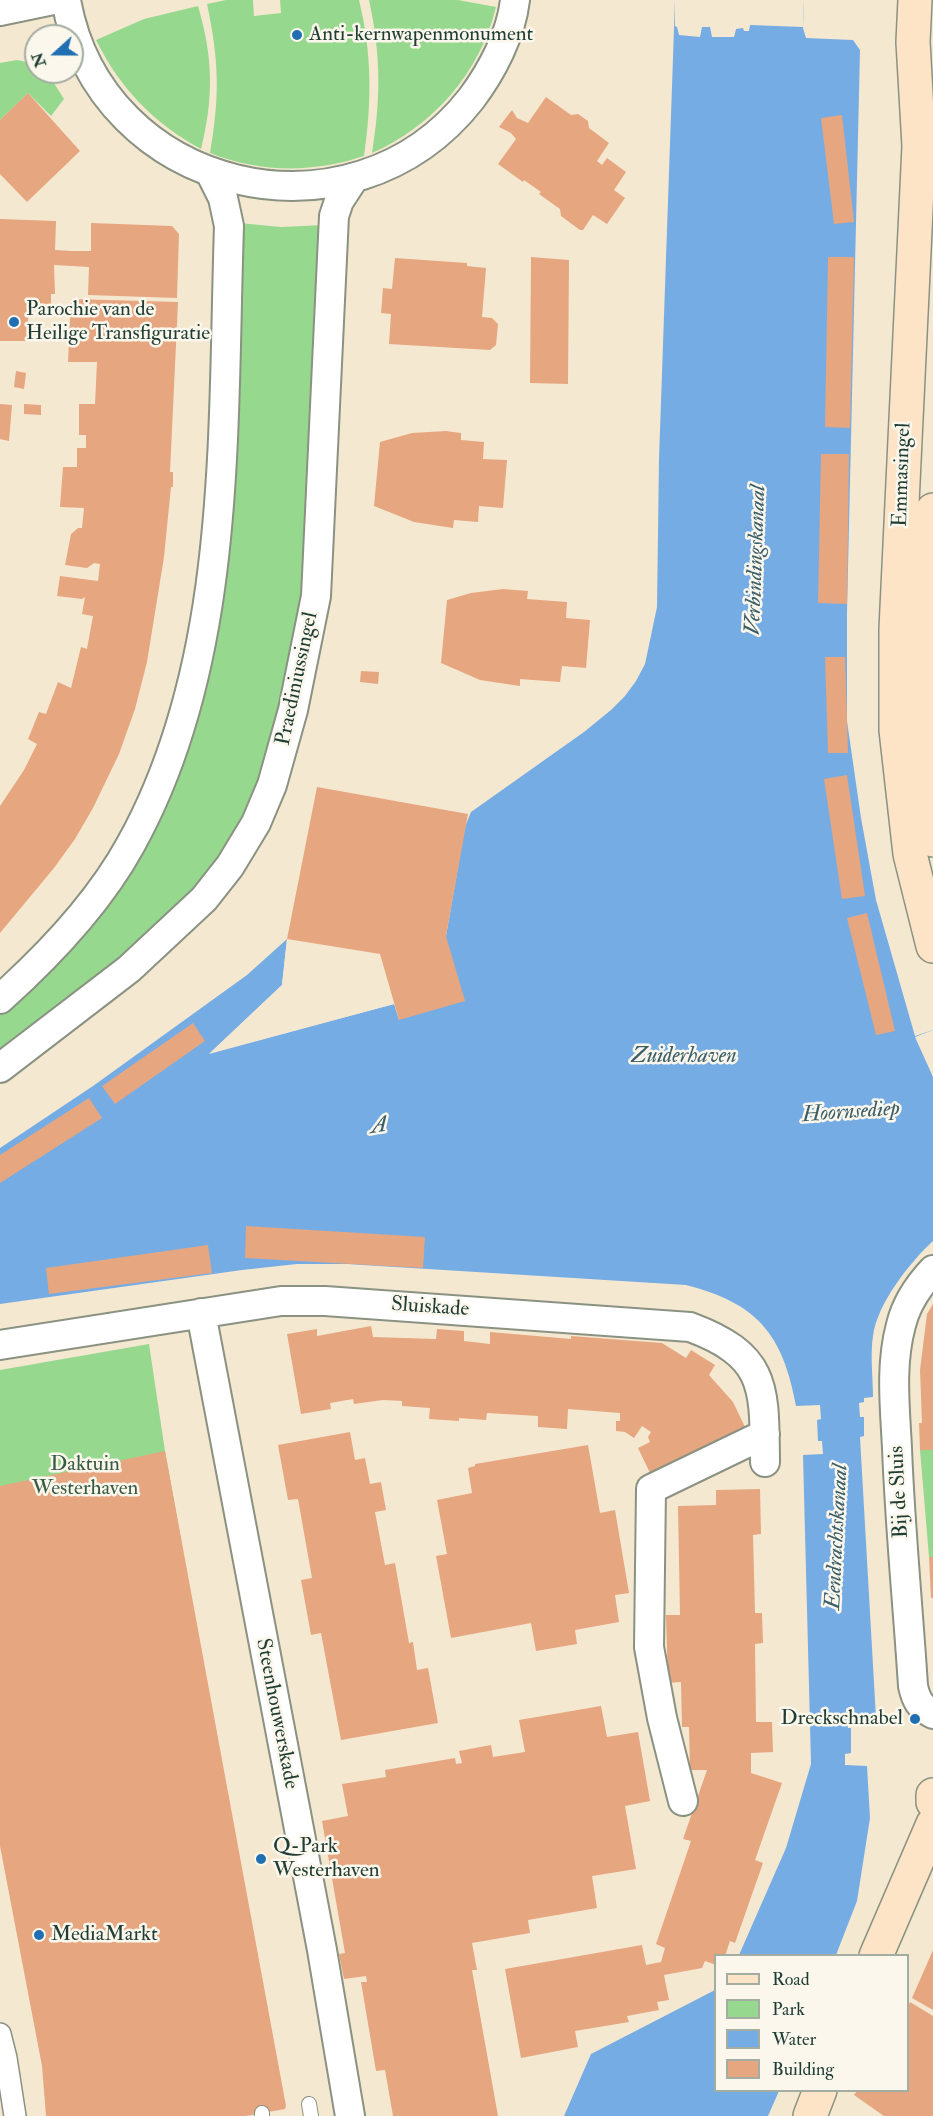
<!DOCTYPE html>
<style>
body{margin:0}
#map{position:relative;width:933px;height:2116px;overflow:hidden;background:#f5e8d1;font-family:"IM FELL Double Pica",serif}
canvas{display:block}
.legend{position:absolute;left:714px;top:1954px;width:195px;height:138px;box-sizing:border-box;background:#fbf7ec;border:2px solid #a3ada2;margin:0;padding:8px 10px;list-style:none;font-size:18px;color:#1f3d34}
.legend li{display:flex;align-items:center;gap:12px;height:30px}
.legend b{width:30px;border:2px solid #a3ada2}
.north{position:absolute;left:24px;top:24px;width:60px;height:60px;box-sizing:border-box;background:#fbf7ec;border:2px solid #a3ada2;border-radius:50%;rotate:249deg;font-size:16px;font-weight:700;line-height:24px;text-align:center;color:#1f3d34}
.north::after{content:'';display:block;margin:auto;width:21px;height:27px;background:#1f6fb2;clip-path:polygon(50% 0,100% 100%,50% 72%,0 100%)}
</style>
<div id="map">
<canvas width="933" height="2116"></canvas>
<ul class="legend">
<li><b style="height:8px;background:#fee4c6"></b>Road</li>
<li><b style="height:16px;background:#97d88f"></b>Park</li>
<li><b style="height:16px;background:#76ace4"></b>Water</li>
<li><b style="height:16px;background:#e6a680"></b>Building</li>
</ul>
<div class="north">N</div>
</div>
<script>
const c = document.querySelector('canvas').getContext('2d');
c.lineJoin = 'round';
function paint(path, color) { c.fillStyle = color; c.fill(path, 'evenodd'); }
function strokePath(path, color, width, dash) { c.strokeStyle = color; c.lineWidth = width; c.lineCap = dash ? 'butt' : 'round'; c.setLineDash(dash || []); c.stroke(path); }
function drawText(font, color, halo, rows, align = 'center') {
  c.font = font + ' "IM FELL Double Pica",serif'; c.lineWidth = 5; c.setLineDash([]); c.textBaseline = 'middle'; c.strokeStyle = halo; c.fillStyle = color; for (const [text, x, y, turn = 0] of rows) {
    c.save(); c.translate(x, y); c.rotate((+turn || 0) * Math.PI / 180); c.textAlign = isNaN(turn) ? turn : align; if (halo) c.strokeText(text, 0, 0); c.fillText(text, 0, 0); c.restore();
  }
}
const green = new Path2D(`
 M226,0H253L254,16L281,13L280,0H359C372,53 372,102 364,156C314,173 260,173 210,153C220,95 219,61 207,4Z
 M369,0H458L496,7C480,73 433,126 372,153C381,97 381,56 369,0Z
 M198,6C213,57 214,97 201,149C153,123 120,88 96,40L144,19Z
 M17,60L36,64V72H47L64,99L51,116L28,93L0,120V63Z
 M239,223L281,227L323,225L305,596L262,782L222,860L158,930L0,1057V1012L184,747Z
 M149,1344L165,1451L182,1545L0,1579V1370Z
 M920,1450H933V1557H929Z`);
const water = new Path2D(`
 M675,0H804L803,28L806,38L853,40L860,50L847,612V721L861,818L876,900L915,1036L933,1030L931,1071L933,1077V1241C910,1262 877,1304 873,1336C870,1355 873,1377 873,1397L864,1398V1402L859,1403L860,1417H864V1436L860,1437L876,1718L847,1719L848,1728H851V1753L845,1754V1765L867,1766L870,1818L857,1901L836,1955H739L786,1848L811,1764L803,1455L823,1454L822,1441H818L817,1420L821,1419L820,1405L796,1406C783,1334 757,1303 686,1285L347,1264H297L242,1270L0,1304V1148L93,1086L247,975L287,939L282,985L210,1053L394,1004L399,1020L446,936L465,827L471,812L584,732L611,710L625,696L636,681L645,664L657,607L659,459Z
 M715,1990L716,2090L779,2091L768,2116H564L591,2054Z`);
const pier = new Path2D(`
 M675,0H804L803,27L750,25L749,31H744L743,28L736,29L734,37H712L710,27H702L700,37L679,35L677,27L675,26Z
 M287,939L290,940L284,987L220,1048L393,1001L394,1004L209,1054L282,985Z
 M933,1030V1077L915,1037Z`);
const building = new Path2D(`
 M28,93L80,151L27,202L0,174V120Z
 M546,97L571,115L578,114L588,121L589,128L609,143L597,161L602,165L607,158L626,172L614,190L625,198L607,224L593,215L583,230H580L561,216L560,209L539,194L541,192L524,180L523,182L498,164L516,139L511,133L499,127L505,119L512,110L517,118L528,123Z
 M842,115L854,222L834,224L821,118Z
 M0,219L56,221L55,250L72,251H91V223L172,226L179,234L177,298L88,295L89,267L54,265L55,294H51V304L29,303L27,341H0Z
 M531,257L569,260L568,384L530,383Z
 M828,257H854L850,428L825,427Z
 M395,258L467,263V266L486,268L482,317L492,318L498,324L496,345L490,350L389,344L391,314L381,313L382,301L383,288L392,289Z
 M71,299L178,302L170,472H173V487H171L164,557L147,662L135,709L119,754L93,808L75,839L54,868L0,933V806L24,770L37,744L28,739L39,712L46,714L58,682L71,688L81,647L87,649L93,616L82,614L85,597L82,599L57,596L60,576L98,581L100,564L94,563L87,568L65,565L71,534L78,528H82L84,508L60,507L63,467H77V448H86V435H79V404H95L97,362H68Z
 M16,371L26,373L24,389L14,387Z
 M0,404L12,405L9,441L0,439Z
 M24,404L41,405V415L24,414Z
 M446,431L461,433V440L484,442L483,459L507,460L503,508L479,506L478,522L454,520L453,528L414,522L374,506L380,442L412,433Z
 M821,454H849L847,604L818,603Z
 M503,589L528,591L527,599L567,602L566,618L590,620L586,668L562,666L560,682L520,679V686L480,680L441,663L447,600L471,593Z
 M825,657H845L848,753H828Z
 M361,671L379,672L378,684L360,682Z
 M847,775L865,896L842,899L824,779Z
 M317,787L468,814L446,936L465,1001L399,1020L380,954L287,939Z
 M867,913L895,1031L876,1035L847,918Z
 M193,1023L205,1041L115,1104L102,1086Z
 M89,1098L102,1118L0,1183V1155Z
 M246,1226L425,1237L423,1268L245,1258Z
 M208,1245L212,1273L49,1294L46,1268Z
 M933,1304V1450H920L919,1423H922L920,1370L927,1314Z
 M371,1326L373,1337L436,1339L437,1329L464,1331V1341L490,1344V1332L571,1339V1336L662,1343L686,1358L691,1350L715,1365L709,1375L733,1402L746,1429L651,1475L638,1448L650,1442L648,1437L651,1432L642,1426L634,1438L625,1432L616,1431V1421H620V1413L568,1409L567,1429L538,1427V1416L487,1413L486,1420L459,1418V1421L429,1419L430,1408L402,1406V1401L383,1400L354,1404L353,1399L330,1403L331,1409L301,1414L287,1334L317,1329V1336Z
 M350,1432L355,1460L365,1458L370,1484L381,1482L386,1510L375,1512L385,1565L395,1563L409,1643L413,1642L417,1670L428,1668L438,1723L341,1740L321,1633L311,1635L301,1580L312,1578L298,1499L288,1500L278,1445Z
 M588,1445L600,1513L615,1510L629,1593L615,1595L619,1622L575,1630L577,1644L536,1651L531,1623L451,1638L436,1556L447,1554L437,1500L472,1493L468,1468L475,1466V1464Z
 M165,1451L286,2106L285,2109L246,2116H46L42,2066L0,1846V1486Z
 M760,1489L761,1534L753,1535L755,1613H762L763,1643L755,1644L756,1722H772L773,1752L751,1753V1773L782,1783L755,1860L763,1863L735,1943L730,1941L725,1956H716V1965L705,1961L702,1968L664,1975L669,2000L657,2002L659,2010L627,2016L629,2022L575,2031L578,2047L521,2058L505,1969L642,1945L646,1965L661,1962L665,1948L656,1944L691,1841L683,1839L707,1770H690L689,1727H682L681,1682L668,1683L666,1615H680L678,1506L716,1505V1490Z
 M929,1557H933V1598H931Z
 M601,1706L607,1737L638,1732L650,1801L625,1806L636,1869L592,1876L597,1908L528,1920L530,1933L472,1943L477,1970H472L498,2116H393L385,2070L376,2071L361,1982H367L366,1976L344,1979L339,1954L345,1953L322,1821L348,1816L342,1784L386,1777L385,1770L455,1758L456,1764L462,1763L459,1751L491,1745L493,1757L525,1752L519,1720Z
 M933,1950V2010L912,1998Z
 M910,2002L933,2016V2116H884L854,2095L857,2091H908V2008Z`);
const service = new Path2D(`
 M309,2104L311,2116
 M262,2113V2116`);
const pedestrian = new Path2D(`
 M0,2034L6,2058L15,2116`);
const minor = new Path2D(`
 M66,0C100,193 351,252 471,99C492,71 511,35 515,0
 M0,11L53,0
 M0,999C48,956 100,901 131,844C233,660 222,429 229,226L223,198L210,172
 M0,1068L129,969L204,899L230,866L256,823L272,785L293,710L316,596L334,216L339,201L354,178
 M933,1270C918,1286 906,1304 901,1325C890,1365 895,1408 897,1448C900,1528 908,1607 913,1686C916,1700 920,1707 933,1714
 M201,1313L322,1950L350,2116
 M0,1345L281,1301H325L690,1327C768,1356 764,1388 765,1462
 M683,1801L662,1718L649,1647L651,1489L765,1434`);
const secondary = new Path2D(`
 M915,0L913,42L919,146L896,629V730L910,854L933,946
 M933,510C926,620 921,730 933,840
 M933,1795V1802
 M876,1956L933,1824
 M810,2116L820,2090`);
const markers = [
 [297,35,6,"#1f6fb2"],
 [14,322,6,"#1f6fb2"],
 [915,1719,6,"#1f6fb2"],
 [261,1859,6,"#1f6fb2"],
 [39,1935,6,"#1f6fb2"]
];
const poiNames = [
 ["Anti-kernwapenmonument",309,35],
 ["Parochie van de",26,310],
 ["Heilige Transfiguratie",26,334],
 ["Dreckschnabel",903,1719,"right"],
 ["Q-Park",273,1847],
 ["Westerhaven",273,1871],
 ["MediaMarkt",51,1935]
];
const streetNames = [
 ["Emmasingel",903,475,-88],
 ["Praediniussingel",298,679,-78],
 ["Sluiskade",430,1308,4],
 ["Bij de Sluis",900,1492,-93],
 ["Steenhouwerskade",276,1714,79]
];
const parkNames = [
 ["Daktuin",85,1465],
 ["Westerhaven",85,1489]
];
const waterNames = [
 ["Verbindingskanaal",757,560,-88],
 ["Zuiderhaven",684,1057],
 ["Hoornsediep",851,1113,-4],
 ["A",379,1127,-9],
 ["Eendrachtskanaal",838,1537,-87]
];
paint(green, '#97d88f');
paint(water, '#76ace4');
paint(pier, '#f5e8d1');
paint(building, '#e6a680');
strokePath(service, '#8a9282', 16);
strokePath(pedestrian, '#8a9282', 24);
strokePath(minor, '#8a9282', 32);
strokePath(secondary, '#8a9282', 36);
strokePath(service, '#fff', 14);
strokePath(pedestrian, '#fff', 21);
strokePath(minor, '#fff', 28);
strokePath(secondary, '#fee4c6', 33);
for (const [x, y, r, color] of markers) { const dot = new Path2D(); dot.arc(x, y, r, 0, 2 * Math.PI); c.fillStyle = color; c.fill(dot); strokePath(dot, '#fbf7ec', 2); }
drawText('21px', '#1f3d34', '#fbf7ec', poiNames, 'left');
drawText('21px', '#1f3d34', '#fbf7ec', streetNames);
drawText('21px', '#375c46', '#fbf7ec', parkNames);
drawText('italic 22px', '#395e69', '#fbf7ec', waterNames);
</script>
